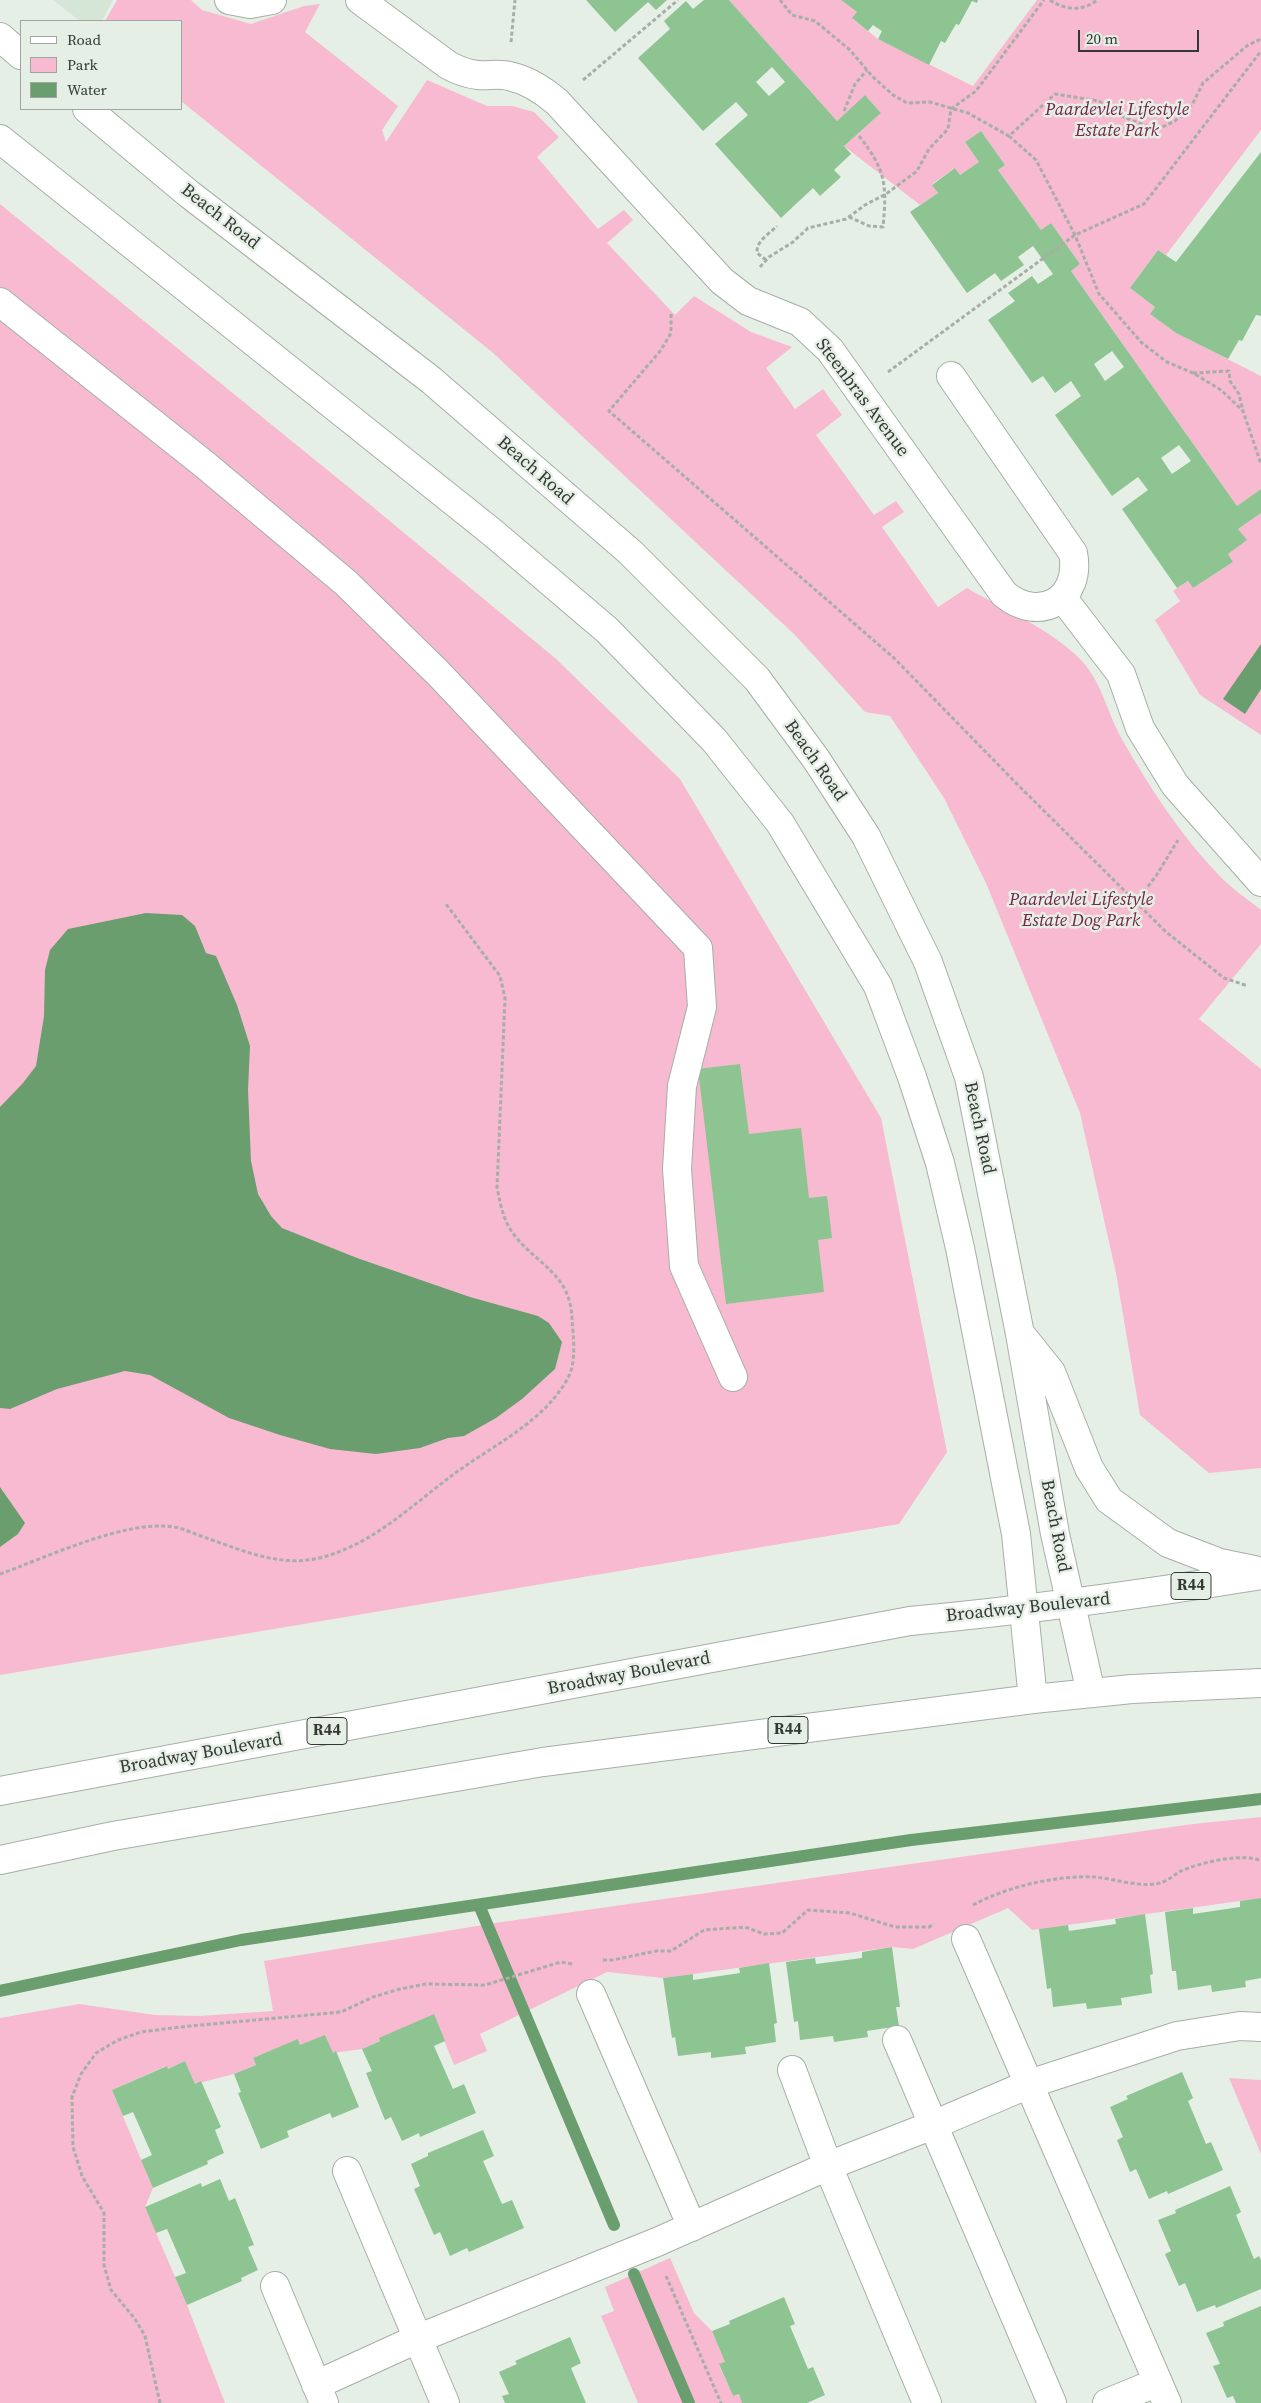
<!DOCTYPE html>
<style>
body{margin:0}
#map{position:relative;width:1261px;height:2403px;overflow:hidden;background:#e6efe6;font-family:"Source Serif 4",serif}
canvas{display:block}
.legend{position:absolute;left:20px;top:20px;width:162px;height:90px;box-sizing:border-box;background:#e6efe6;border:1px solid #9fa69f;margin:0;padding:6px 9px;list-style:none;font-size:15px;color:#343834}
.legend li{display:flex;align-items:center;gap:10px;height:25px}
.legend b{width:25px;border:1px solid #9fa69f}
.scale{position:absolute;left:1078px;top:30px;width:121px;height:22px;box-sizing:border-box;border:2px solid #343834;border-top:0;padding-left:6px;font-size:15px;line-height:18px;white-space:nowrap;color:#343834;-webkit-text-stroke:4px #e6efe6;paint-order:stroke}
</style>
<div id="map">
<canvas width="1261" height="2403"></canvas>
<ul class="legend">
<li><b style="height:6px;background:#fff"></b>Road</li>
<li><b style="height:14px;background:#f7bad0"></b>Park</li>
<li><b style="height:14px;background:#6a9e6e"></b>Water</li>
</ul>
<div class="scale">20 m</div>
</div>
<script>
const c = document.querySelector('canvas').getContext('2d');
c.lineJoin = 'round';
function paint(path, color) { c.fillStyle = color; c.fill(path, 'evenodd'); }
function strokePath(path, color, width, dash) { c.strokeStyle = color; c.lineWidth = width; c.lineCap = dash ? 'butt' : 'round'; c.setLineDash(dash || []); c.stroke(path); }
function drawText(font, color, halo, rows, align = 'center') {
  c.font = font + ' "Source Serif 4",serif'; c.lineWidth = 5; c.setLineDash([]); c.textBaseline = 'middle'; c.strokeStyle = halo; c.fillStyle = color; for (const [text, x, y, turn = 0] of rows) {
    c.save(); c.translate(x, y); c.rotate((+turn || 0) * Math.PI / 180); c.textAlign = isNaN(turn) ? turn : align; if (halo) c.strokeText(text, 0, 0); c.fillText(text, 0, 0); c.restore();
  }
}
const built = new Path2D(`
 M53,0H113L102,21H80Z`);
const green = new Path2D(`
 M117,0H191L202,10L251,24L304,6L320,4L305,32L398,106L382,130L386,142L427,80L487,106H512L534,112L559,137L537,157L598,229L624,210L633,220L607,243L675,315L694,296L751,332L792,347L766,368L795,409L823,389L842,415L816,435L874,515L896,501L904,512L882,527L938,607L967,588C1003,609 1046,627 1077,656C1102,679 1106,712 1123,741C1149,786 1179,833 1215,871C1228,886 1246,898 1261,910V944L1199,1019L1261,1069V1468L1209,1473L1140,1415L1116,1273L1080,1113L986,883L944,798L890,716L865,712L795,635L492,352L181,101V21H105Z
 M729,0H841L857,12L853,19L878,39L973,86L1037,0H1261V130L1166,255L1158,250L1130,288L1155,307L1150,314L1176,333L1261,376V489L1237,506L1071,271L1080,264L1051,223L1041,230L998,170L1005,165L981,131L965,142L979,162L960,175L955,168L932,184L938,193L920,205L844,146L881,113L865,95L837,121Z
 M0,204L368,503L555,658L680,779L881,1118L947,1452L899,1524L0,1675Z
 M1261,513V735L1200,695L1155,620L1180,601L1173,591L1188,581L1193,588L1233,562L1228,554L1246,540L1238,529Z
 M1261,1817V1898L1032,1930L1008,1908L913,1949L892,1947L663,1978L607,1972L480,2034L487,2051L454,2065L434,2015L362,2049L333,2053L300,2045L298,2040L253,2058L256,2065L234,2074L195,2084L185,2061L168,2069L166,2066L112,2090L153,2188L145,2207L187,2305L225,2403H0V2018L79,2004L155,2015L199,2016L273,2011L264,1961L495,1923L1193,1824Z
 M1229,2078L1261,2080V2154Z
 M670,2258L694,2313L712,2331L725,2362L719,2365L733,2396L739,2394L742,2403H638L601,2316L614,2311L605,2287Z`);
const water = new Path2D(`
 M1261,644V689L1245,714L1223,699Z
 M146,913L182,915L195,926L206,953L216,956L237,1005L250,1046L248,1090L251,1161L258,1194L271,1216L282,1228L357,1258L470,1297L538,1316L549,1323L562,1342L555,1369L522,1399L496,1418L464,1436L448,1438L420,1448L376,1454L330,1449L280,1435L229,1418L150,1375L125,1371L57,1389L10,1409L0,1408V1107L23,1083L36,1066L44,1016L45,970L50,950L68,929Z
 M0,1487L25,1523L18,1534L0,1547Z`);
const stream = new Path2D(`
 M479,1905L614,2225
 M0,1991L241,1940L911,1840L1261,1799
 M634,2274L689,2403`);
const building = new Path2D(`
 M586,0H667L656,10L648,2L615,32Z
 M704,0H729L837,121L865,95L881,113L844,146L851,154L834,170L841,177L820,196L813,188L781,218L715,144L748,115L736,102L703,131L638,58L670,29L664,21L686,1L693,9ZM772,67L785,82L769,96L756,82Z
 M841,0H978L977,3L972,1L959,25L956,24L945,43L941,41L929,65L878,39L882,31L873,25L868,31L852,18L857,12Z
 M981,131L1005,165L998,170L1041,230L1051,223L1080,264L1071,271L1237,506L1261,489V513L1238,529L1247,540L1228,554L1233,562L1193,588L1188,581L1177,588L1122,509L1148,490L1138,477L1112,496L1055,415L1081,396L1071,381L1055,393L1043,376L1032,383L988,320L1015,301L1008,293L1032,276L1038,284L1053,274L1033,246L1018,257L1024,265L1001,281L995,273L967,293L910,212L938,193L932,185L955,168L960,175L979,162L965,142ZM1112,351L1124,367L1105,381L1094,364ZM1179,445L1191,461L1172,474L1161,458Z
 M1261,152V316L1256,315L1242,341L1239,340L1228,359L1176,333L1150,314L1155,307L1130,288L1158,250L1176,262Z
 M740,1064L749,1134L801,1128L809,1198L827,1196L832,1238L818,1240L824,1292L726,1304L698,1069Z
 M1261,1898V1978L1245,1981L1246,1987L1212,1992L1211,1985L1178,1990L1176,1971H1172L1165,1912L1193,1908V1914L1240,1907V1901Z
 M1145,1914L1153,1974L1150,1975L1152,1993L1121,1998L1122,2005L1087,2009L1086,2003L1053,2007L1051,1988L1047,1989L1039,1929L1068,1925L1069,1931L1116,1924L1115,1919Z
 M892,1947L900,2007H896L899,2026L867,2031L868,2037L834,2042L833,2036L800,2040L798,2021L794,2022L786,1962L815,1958L816,1964L862,1958V1952Z
 M769,1963L777,2023L774,2024L776,2042L745,2047L746,2054L711,2058V2052L678,2056L675,2037L672,2038L663,1978L693,1974V1980L740,1973L739,1968Z
 M434,2014L445,2041L434,2046L453,2089L464,2084L476,2113L420,2137L419,2133L402,2141L391,2117L385,2120L366,2073L372,2071L362,2049L380,2041L379,2038Z
 M325,2035L333,2053L336,2051L359,2107L332,2118L330,2113L287,2131L289,2137L261,2149L238,2093L241,2092L234,2074L256,2065L253,2058L298,2039L300,2045Z
 M185,2061L195,2084L201,2081L221,2127L215,2130L224,2153L207,2161L208,2164L153,2188L141,2160L152,2155L133,2112L123,2116L112,2090L167,2066L168,2069Z
 M1182,2072L1193,2098L1188,2101L1206,2144L1211,2142L1223,2170L1168,2194L1167,2191L1149,2199L1136,2169L1130,2172L1117,2140L1123,2137L1110,2107L1128,2099L1126,2096Z
 M483,2130L494,2156L483,2161L502,2204L512,2200L524,2228L469,2252L467,2248L450,2256L440,2232L434,2235L414,2189L420,2186L411,2164L428,2156V2153Z
 M220,2179L229,2201L235,2198L254,2245L248,2247L258,2270L241,2278L242,2281L187,2305L175,2277L186,2273L167,2229L156,2233L145,2207L201,2183L202,2187Z
 M1230,2186L1241,2212L1236,2215L1254,2259L1259,2256L1261,2260V2289L1216,2308L1215,2305L1197,2312L1185,2283L1179,2286L1165,2254L1171,2251L1158,2220L1176,2213L1175,2210Z
 M784,2297L795,2324L790,2326L808,2369L813,2367L825,2395L807,2403H742L739,2394L733,2396L719,2364L725,2362L712,2331L730,2324L729,2321Z
 M1261,2306V2403H1236L1233,2396L1227,2398L1213,2366L1220,2364L1206,2333L1224,2326L1223,2322Z
 M570,2337L581,2363L571,2368L586,2403H505L502,2396L509,2394L499,2372L517,2364L515,2361Z`);
const path = new Path2D(`
 M780,0L792,15L815,21L850,50L872,76L893,95L907,103L930,102L968,113L1009,136L1055,94L1099,101L1119,115L1156,130L1175,121L1192,105L1203,83L1248,45L1261,39
 M1050,0C1065,10 1082,12 1097,0
 M511,42L515,0
 M583,80L678,0
 M844,111L855,84L867,70
 M1009,136L1036,160L1075,235L1099,294L1142,343L1167,362L1193,373L1221,390L1243,411L1261,464
 M849,217L869,226L883,227C887,185 886,170 859,136
 M766,260L757,253C756,241 769,234 777,226
 M760,267L769,257L793,242L808,228L846,219L865,205L886,194L917,171L929,149L948,129L951,109L976,91L1044,0
 M671,314V333L661,350L609,411L894,658L1017,784L1165,931L1224,978L1248,986
 M888,372L1075,235L1144,204L1261,51
 M1193,373L1229,371L1230,381L1239,394L1243,411
 M1136,902L1156,876L1178,840
 M0,1574C45,1558 127,1519 173,1527C182,1528 190,1532 198,1535C237,1548 277,1568 319,1558C371,1546 412,1505 454,1474C493,1445 543,1423 568,1378C577,1361 573,1336 572,1318C570,1274 538,1265 515,1236C503,1221 501,1206 497,1188L505,998L500,976L446,904
 M973,1905C1006,1887 1056,1875 1095,1877C1115,1879 1144,1889 1163,1882C1169,1880 1174,1875 1179,1872C1198,1863 1243,1852 1261,1861
 M603,1960H613L656,1951H671L704,1930L745,1927L764,1934L782,1933L808,1910L850,1913L895,1927H929L934,1924
 M666,2276L721,2403
 M160,2403L145,2336L135,2319L111,2290L104,2265V2213L82,2176L73,2147L72,2097L81,2074L96,2053L118,2040L141,2032L180,2027L341,2012L373,1997L400,1989L426,1984L485,1985L561,1962L572,1964`);
const minor = new Path2D(`
 M229,0L250,4L272,0
 M360,0L448,65C457,70 467,74 478,75C488,76 499,73 509,76C528,80 543,90 557,102L722,281L748,301L800,322L830,350L1004,594C1040,624 1082,599 1073,553L951,376
 M0,302L204,464L346,583L438,673L698,948L702,1007L682,1086L677,1169L684,1266L733,1377
 M1062,597L1121,674L1140,728L1175,785L1261,882
 M966,1939L1167,2403
 M591,1994L692,2227
 M897,2040L1052,2403
 M792,2070L828,2166L927,2403
 M347,2171L445,2403
 M275,2286L324,2403
 M316,2385L417,2339L657,2242L828,2166L933,2125L1029,2084L1177,2036L1240,2026L1261,2027
 M1107,2403L1158,2382`);
const major = new Path2D(`
 M0,37L21,55
 M87,109L189,194L431,380L630,552L757,679L816,759L866,836L928,962L969,1077L1020,1334L1055,1534L1091,1693
 M0,139L493,533L607,630L714,740L780,823L878,986L912,1077L940,1163L960,1248L1016,1534L1033,1699
 M1023,1337L1051,1372L1089,1468L1109,1500L1168,1543L1220,1563L1254,1570
 M0,1791L910,1621C1028,1610 1144,1594 1261,1575
 M0,1860L113,1836L543,1762L1033,1699L1132,1689L1261,1683`);
const shields = [
 [1191,1586,40],
 [788,1730,40],
 [327,1731,40]
];
const shieldNames = [
 ["R44",1191,1586],
 ["R44",788,1730],
 ["R44",327,1731]
];
const parkNames = [
 ["Paardevlei Lifestyle",1117,110],
 ["Estate Park",1117,131],
 ["Paardevlei Lifestyle",1081,900],
 ["Estate Dog Park",1081,921]
];
const streetNames = [
 ["Beach Road",220,217,38],
 ["Steenbras Avenue",862,398,53],
 ["Beach Road",535,471,41],
 ["Beach Road",815,761,55],
 ["Beach Road",979,1128,78],
 ["Beach Road",1055,1526,79],
 ["Broadway Boulevard",1028,1608,-6],
 ["Broadway Boulevard",629,1674,-11],
 ["Broadway Boulevard",201,1754,-10]
];
paint(built, '#d5e5d6');
paint(green, '#f7bad0');
paint(water, '#6a9e6e');
strokePath(stream, '#6a9e6e', 12);
paint(building, '#8ec392');
strokePath(minor, '#a6afa6', 30);
strokePath(major, '#a6afa6', 30);
strokePath(path, '#a7aea7', 3, [4, 2.5]);
strokePath(minor, '#fff', 28);
strokePath(major, '#fff', 28);
for (const [x, y, w] of shields) { const box = new Path2D(); box.roundRect(x - w / 2, y - 13.5, w, 27, 4); c.fillStyle = '#e6efe6'; c.fill(box); strokePath(box, '#343834', 1); }
drawText('bold 16px', '#343834', null, shieldNames);
drawText('italic 18px', '#75244a', '#e6efe6', parkNames);
drawText('18px', '#343834', '#e6efe6', streetNames);
</script>
